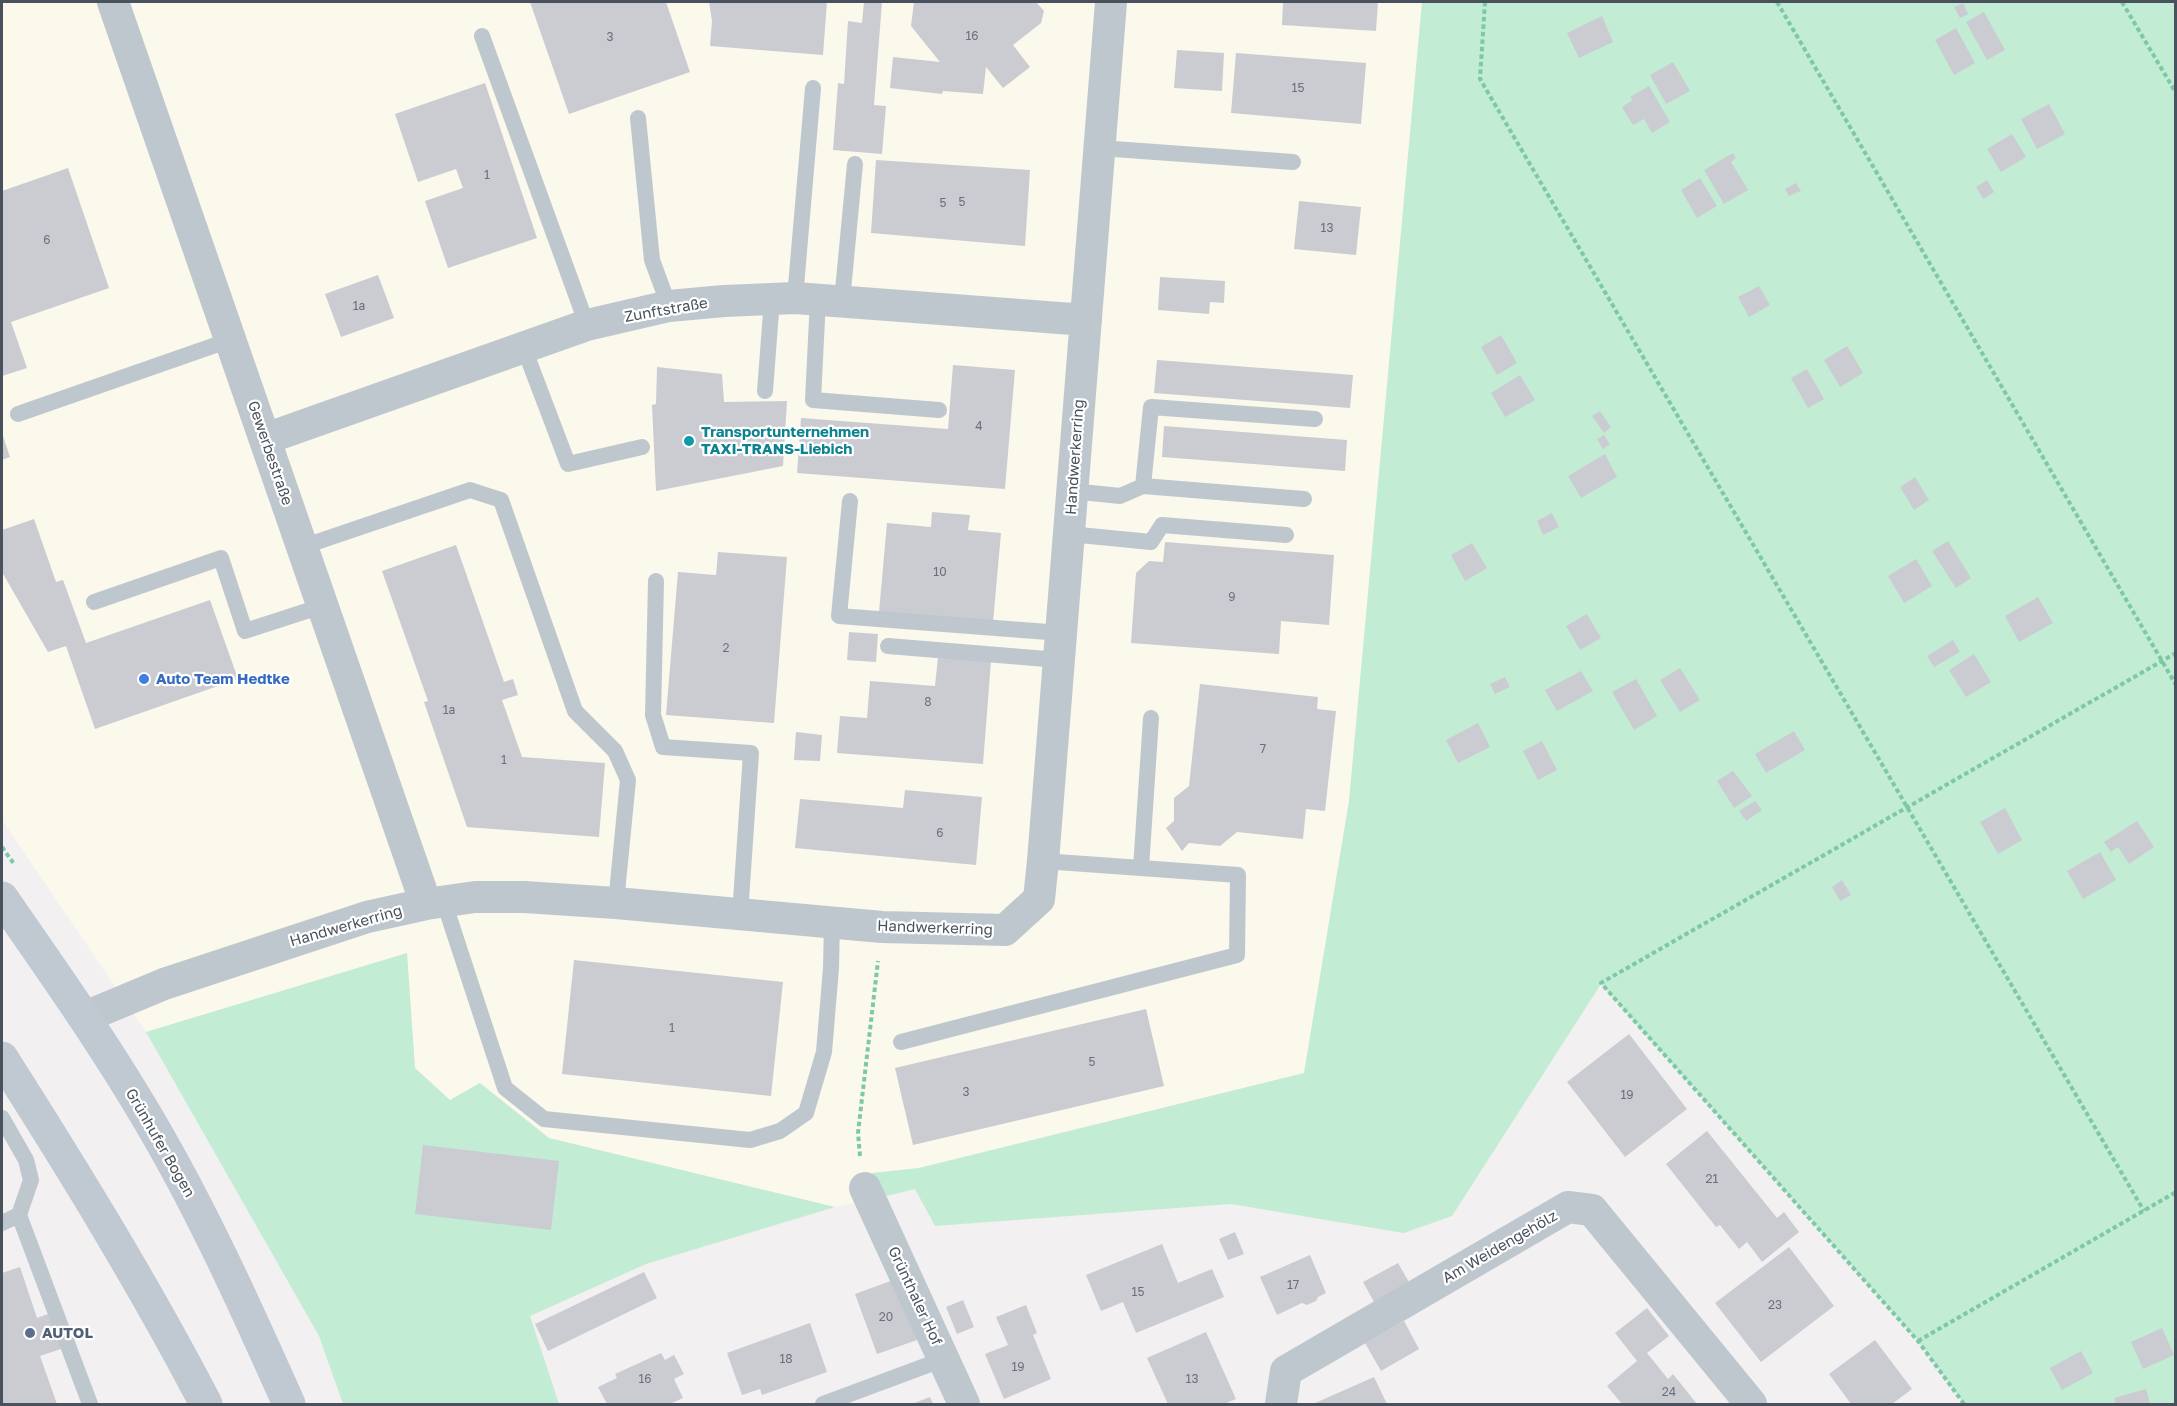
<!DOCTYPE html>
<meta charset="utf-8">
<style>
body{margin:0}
#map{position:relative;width:2177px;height:1406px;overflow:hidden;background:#f2f0f0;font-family:"Golos Text",sans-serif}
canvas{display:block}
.frame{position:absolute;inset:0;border:3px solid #49525c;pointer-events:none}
</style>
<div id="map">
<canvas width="2177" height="1406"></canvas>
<div class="frame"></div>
</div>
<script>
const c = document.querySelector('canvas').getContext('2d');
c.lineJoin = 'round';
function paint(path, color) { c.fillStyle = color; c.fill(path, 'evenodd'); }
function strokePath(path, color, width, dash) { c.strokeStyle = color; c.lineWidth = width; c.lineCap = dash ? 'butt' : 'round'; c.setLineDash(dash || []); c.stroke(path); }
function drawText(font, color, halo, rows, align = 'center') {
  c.font = font + ' "Golos Text",sans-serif'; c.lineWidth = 4.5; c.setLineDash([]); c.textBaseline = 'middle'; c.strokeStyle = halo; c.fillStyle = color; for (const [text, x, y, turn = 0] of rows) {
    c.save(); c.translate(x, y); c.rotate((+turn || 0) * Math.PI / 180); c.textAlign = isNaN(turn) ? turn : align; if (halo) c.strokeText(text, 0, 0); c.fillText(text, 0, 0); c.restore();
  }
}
const commercial = new Path2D(`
 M2,2H1422L1349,801L1304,1073L919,1168L873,1173L878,1198L835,1207L549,1138L480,1083L450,1100L415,1069L407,953L146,1032L2,820Z`);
const green = new Path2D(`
 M1422,2H2175V1404H1964L1918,1341L1601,984L1452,1216L1404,1233L1231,1204L935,1226L915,1189L878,1198L872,1173L919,1168L1304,1073L1349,801Z
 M407,953L415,1068L450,1100L480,1083L549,1138L835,1207L646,1264L530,1316L559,1404H343L319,1336L146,1032Z`);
const building = new Path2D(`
 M530,2H666L690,72L569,114Z
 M709,2H827L823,55L710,46L712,21Z
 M864,2H882L874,105L886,106L882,154L833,150L838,83L844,84L848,21L862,23Z
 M914,2H1036L1044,11L1041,23L1013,45L1030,67L1003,88L986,67L983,94L943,91L942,94L890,88L893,57L940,62L911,26Z
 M1283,2H1378L1376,31L1282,25Z
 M1963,3L1968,14L1960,18L1954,7Z
 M1984,12L2005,50L1987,60L1966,22Z
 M1602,16L1613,42L1579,58L1567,33Z
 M1956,28L1975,63L1954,75L1935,40Z
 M1177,50L1224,53L1222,91L1174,88Z
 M1236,53L1366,63L1361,124L1231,113Z
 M1673,62L1690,91L1666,104L1650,75Z
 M485,83L537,238L448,268L425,201L463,188L456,169L418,182L395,114Z
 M1649,86L1670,122L1652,133L1644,119L1633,125L1622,107L1633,100L1630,97Z
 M2049,104L2065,134L2037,149L2021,119Z
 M2012,134L2026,157L2001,172L1987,149Z
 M1733,153L1736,158L1731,162L1748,190L1724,204L1704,170Z
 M876,160L1030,170L1025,246L871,233Z
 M68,168L109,288L11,322L27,368L2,376V191Z
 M1700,178L1717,206L1697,218L1681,190Z
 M1987,180L1994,192L1983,199L1976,187Z
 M1796,183L1801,191L1789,196L1785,189Z
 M1299,201L1361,207L1356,255L1294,249Z
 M378,275L394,318L341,337L325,294Z
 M1160,277L1225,281L1224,303L1210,302L1209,314L1158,310Z
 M1759,286L1770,305L1749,317L1738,297Z
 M1501,335L1517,363L1497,375L1481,347Z
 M1847,346L1863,373L1840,387L1824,360Z
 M1157,360L1353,375L1350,408L1154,393Z
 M953,365L1015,370L1005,489L797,473L801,418L948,429Z
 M657,367L722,374L724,402L787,401L783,466L656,491L652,405L656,404Z
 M1807,369L1824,399L1808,408L1791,378Z
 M1520,375L1535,400L1505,417L1491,393Z
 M1600,411L1611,427L1604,433L1592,416Z
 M1164,426L1347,440L1345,471L1162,457Z
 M2,433L10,457L2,460Z
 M1604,435L1610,444L1603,449L1597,439Z
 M1605,454L1617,477L1581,498L1568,476Z
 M1915,477L1929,500L1914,510L1900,487Z
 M932,512L970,515L968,530L1001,533L993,622L879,612L887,523L931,527Z
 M1552,513L1559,527L1543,535L1537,521Z
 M34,519L56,582L63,580L86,643L210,600L238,679L95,729L66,646L48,652L2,572V530Z
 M1948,541L1971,578L1956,588L1932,551Z
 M1165,542L1334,555L1329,625L1281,621L1279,654L1131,643L1136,573L1149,561L1163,562Z
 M1472,543L1487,568L1465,581L1451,555Z
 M456,545L504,682L513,679L518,695L502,700L522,757L605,763L599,837L467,827L424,702L428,701L382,571Z
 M718,552L787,557L774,723L666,715L678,572L716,575Z
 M1916,559L1932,586L1904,603L1888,576Z
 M2038,597L2053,623L2019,642L2005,616Z
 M1587,614L1601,638L1580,650L1566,626Z
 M849,632L878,634L876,662L847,660Z
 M1953,640L1960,652L1934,667L1927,656Z
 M1974,654L1991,682L1966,697L1949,670Z
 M938,657L991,661L983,764L837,753L840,716L867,718L870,681L935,686Z
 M1680,668L1700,700L1680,712L1660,680Z
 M1581,671L1593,691L1557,711L1545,690Z
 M1505,677L1510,687L1495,694L1490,684Z
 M1636,679L1657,716L1634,730L1612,692Z
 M1200,684L1318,697L1317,709L1336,711L1325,811L1306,809L1303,839L1237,832L1220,846L1189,843L1182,851L1166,828L1174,821V798L1189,786Z
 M1478,723L1490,747L1458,763L1446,740Z
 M1794,731L1805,750L1766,773L1755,754Z
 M796,732L822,735L820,761L794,760Z
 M1542,741L1557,770L1538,780L1523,751Z
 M1733,771L1752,796L1734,808L1717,781Z
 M905,790L982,797L976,865L795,848L800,799L903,808Z
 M1755,801L1762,810L1746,821L1739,811Z
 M2005,808L2022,840L1998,854L1980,822Z
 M2137,821L2154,847L2129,864L2118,847L2111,852L2104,842Z
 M2100,852L2116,880L2083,899L2067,871Z
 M1842,880L1851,895L1840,901L1832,887Z
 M574,960L783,982L771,1096L562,1074Z
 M1146,1009L1164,1086L913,1145L895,1068Z
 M1629,1034L1687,1109L1625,1157L1567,1082Z
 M1707,1131L1777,1218L1784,1212L1799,1232L1762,1262L1747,1242L1739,1249L1720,1225L1716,1227L1666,1164Z
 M423,1145L559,1161L551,1230L415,1214Z
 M1235,1232L1244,1254L1228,1260L1219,1239Z
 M1162,1244L1178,1283L1212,1269L1224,1297L1136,1333L1123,1302L1101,1311L1086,1275Z
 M1789,1247L1834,1306L1761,1362L1715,1303Z
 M1310,1255L1326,1293L1318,1297L1316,1301L1307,1305L1302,1303L1277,1315L1260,1277Z
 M1398,1263L1409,1282L1374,1302L1363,1282Z
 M20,1267L37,1318L51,1313L64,1348L40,1356L57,1404H2V1273Z
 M644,1272L657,1298L548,1351L535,1324Z
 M896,1279L917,1340L877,1354L855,1294Z
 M963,1300L974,1327L957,1334L946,1307Z
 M1026,1305L1037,1333L1033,1335L1051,1379L1004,1399L985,1354L1008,1345L996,1317Z
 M1647,1308L1669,1336L1647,1353L1668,1379L1673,1374L1697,1404H1622L1607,1386L1637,1361L1615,1333Z
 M1404,1321L1419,1349L1381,1371L1365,1343Z
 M810,1323L827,1372L762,1395L760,1389L742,1395L727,1353Z
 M2162,1328L2174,1355L2143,1369L2131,1342Z
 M1206,1332L1236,1399L1224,1404H1168L1147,1358Z
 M1875,1340L1912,1389L1892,1404H1851L1829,1374Z
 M2081,1351L2093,1373L2062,1390L2050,1368Z
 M661,1353L665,1360L674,1355L684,1374L674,1379L683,1398L670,1404H607L598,1387L617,1378L615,1374Z
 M1374,1377L1387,1404H1313Z
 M2146,1389L2150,1404H2116L2114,1398Z
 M930,1397L933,1404H912Z`);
const path = new Path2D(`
 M1485,2L1480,79L2144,1211
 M1777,2L2176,685
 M2122,2L2176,93
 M2,847L14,864
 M860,1156L858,1133L878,961
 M1918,1341L2176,1192
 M1964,1404L1918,1341L1601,983L2176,653`);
const service = new Path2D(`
 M482,36L587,325
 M638,118L652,260L669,306
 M1100,148L1293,162
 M795,298L813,88
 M818,299L813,400L939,410
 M842,301L855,164
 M524,348L568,464L642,447
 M765,391L772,299
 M18,414L230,340
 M1143,486L1304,499
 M1072,491L1120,496L1143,486L1151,407L1315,419
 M850,501L839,616L1061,633
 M1069,534L1151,542L1162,525L1286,535
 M302,547L470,490L501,500L575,711L615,751L628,780L616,903
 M656,581L653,715L663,747L751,753L740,915
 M94,602L221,558L245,631L322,606
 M888,646L1059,660
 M1043,861L1141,868L1151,718
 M444,902L505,1088L544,1119L750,1140L780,1131L806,1113L824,1052L831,968L832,923
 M901,1042L1237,955L1238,875L1141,868
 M2,1118L26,1160L31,1180L19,1215L90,1404
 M2,1223L19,1215
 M823,1404L944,1359`);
const minor = new Path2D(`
 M113,2L426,904
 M265,439L587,325L669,306L724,301L795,298L1086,320
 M85,1017L164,984L367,917L426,904L475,897H524L616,903L882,927L1005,930L1039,899L1043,861L1111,2
 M865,1188L964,1404
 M1281,1404L1286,1371L1568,1207L1592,1210L1751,1404`);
const secondary = new Path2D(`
 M2,898C59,980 117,1062 166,1150C212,1232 251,1319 289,1404
 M2,1058C74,1171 144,1285 206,1404`);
const markers = [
 [689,441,6,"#0f9aa8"],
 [144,679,6,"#3f7fe0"],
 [30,1333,6,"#5c6f8a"]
];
const numberNames = [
 ["16",972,36],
 ["3",610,37],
 ["15",1298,88],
 ["1",487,175],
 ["5",962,202],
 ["5",943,203],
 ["13",1327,228],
 ["6",47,240],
 ["1a",359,306],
 ["4",979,426],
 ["10",940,572],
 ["9",1232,597],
 ["2",726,648],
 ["8",928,702],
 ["1a",449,710],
 ["7",1263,749],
 ["1",504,760],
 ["6",940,833],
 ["1",672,1028],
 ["5",1092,1062],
 ["3",966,1092],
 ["19",1627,1095],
 ["21",1712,1179],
 ["17",1293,1285],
 ["15",1138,1292],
 ["23",1775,1305],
 ["20",886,1317],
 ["18",786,1359],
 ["19",1018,1367],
 ["16",645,1379],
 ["13",1192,1379],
 ["24",1669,1392]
];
const streetNames = [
 ["Zunftstraße",666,310,-10],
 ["Gewerbestraße",270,453,71],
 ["Handwerkerring",1075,457,-86],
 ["Handwerkerring",346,926,-16],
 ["Handwerkerring",935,928,2],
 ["Grünhufer Bogen",160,1143,60],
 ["Am Weidengehölz",1500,1247,-30],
 ["Grünthaler Hof",915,1296,65]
];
const cultureNames = [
 ["Transportunternehmen",701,432],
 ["TAXI-TRANS-Liebich",701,449]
];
const shopNames = [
 ["Auto Team Hedtke",156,679]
];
const serviceNames = [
 ["AUTOL",42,1333]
];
paint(commercial, '#fbf8ec');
paint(green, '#c3ecd5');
paint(building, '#cbccd2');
strokePath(path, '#7dc8a7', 4, [4.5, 3]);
strokePath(service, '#bfc7ce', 16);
strokePath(minor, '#bfc7ce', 32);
strokePath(secondary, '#c0c8d2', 33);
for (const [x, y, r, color] of markers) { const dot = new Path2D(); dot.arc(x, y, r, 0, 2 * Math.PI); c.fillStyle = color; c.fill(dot); strokePath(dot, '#fff', 2); }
drawText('12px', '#6a707a', null, numberNames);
drawText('15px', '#49525c', '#fff', streetNames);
drawText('bold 15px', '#0d838f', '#fff', cultureNames, 'left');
drawText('bold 15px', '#366cbe', '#fff', shopNames, 'left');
drawText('bold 15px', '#4e5e75', '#fff', serviceNames, 'left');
</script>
